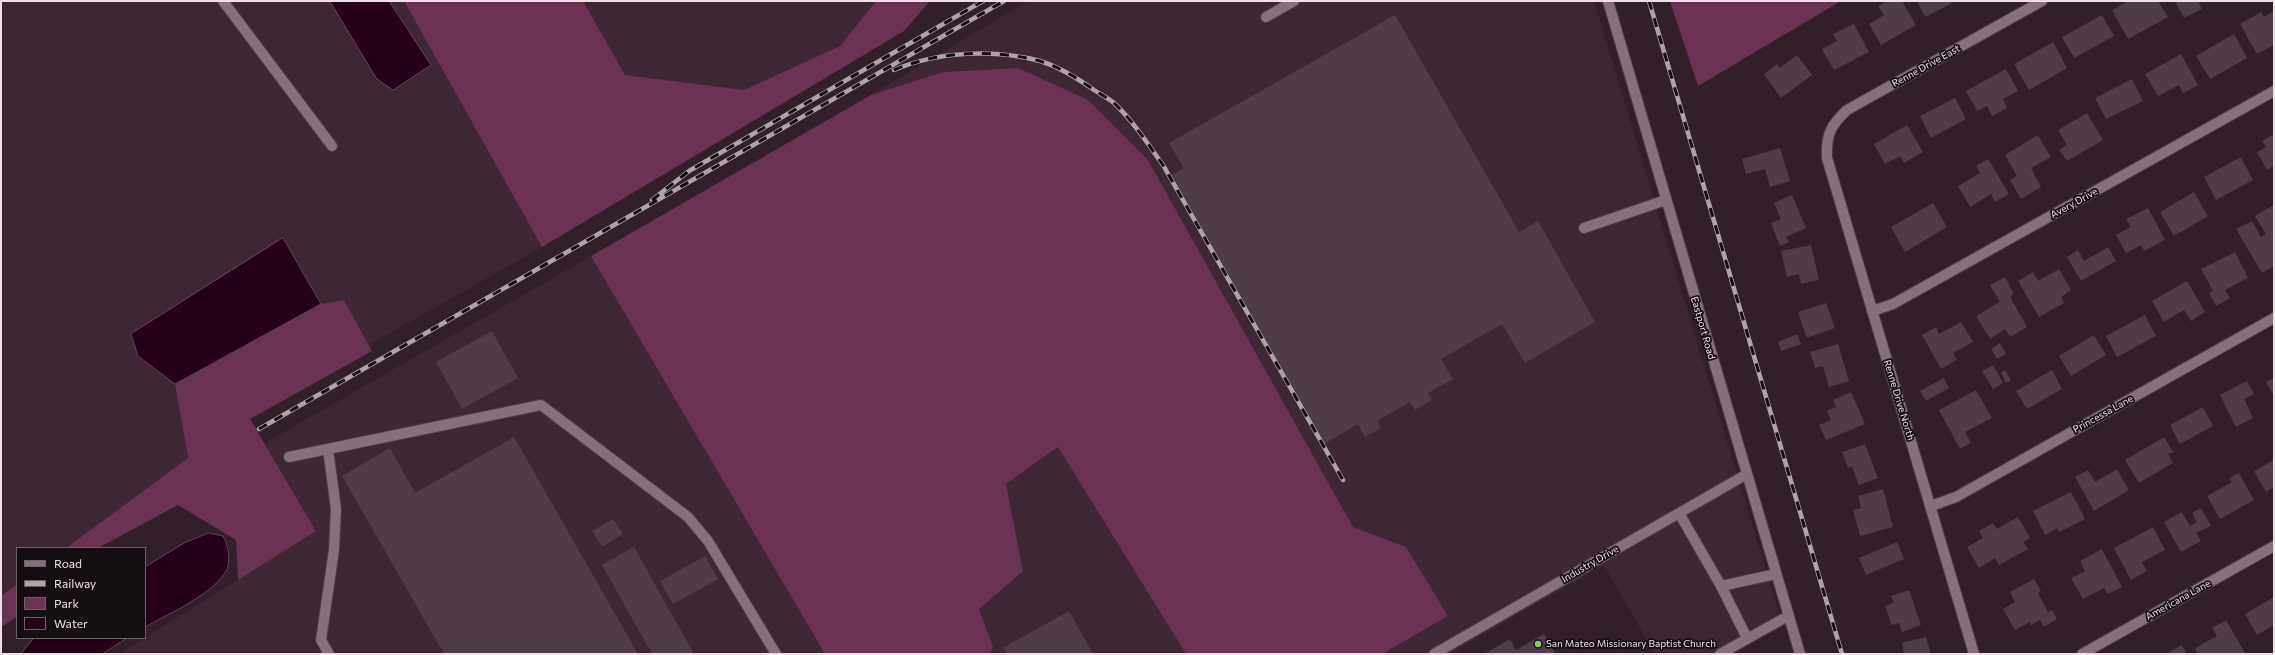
<!DOCTYPE html>
<style>
body{margin:0}
#map{position:relative;width:2275px;height:655px;overflow:hidden;background:#31202a;font-family:Commissioner,sans-serif}
canvas{display:block}
.frame{position:absolute;inset:0;border:2px solid #ede1e7;pointer-events:none}
.legend{position:absolute;left:16px;top:547px;width:130px;height:92px;box-sizing:border-box;background:#140d11;border:1px solid #6b6267;margin:0;padding:5px 7px;list-style:none;font-size:12px;color:#ede1e7}
.legend li{display:flex;align-items:center;gap:8px;height:20px}
.legend b{width:20px;border:1px solid #6b6267}
</style>
<div id="map">
<canvas width="2275" height="655"></canvas>
<div class="frame"></div>
<ul class="legend">
<li><b style="height:5px;background:#85707b"></b>Road</li>
<li><b style="height:5px;background:#afa2a9"></b>Railway</li>
<li><b style="height:11px;background:#693253"></b>Park</li>
<li><b style="height:11px;background:#260018"></b>Water</li>
</ul>
</div>
<script>
const c = document.querySelector('canvas').getContext('2d');
c.lineJoin = 'round';
function paint(path, color) { c.fillStyle = color; c.fill(path, 'evenodd'); }
function strokePath(path, color, width, dash) { c.strokeStyle = color; c.lineWidth = width; c.lineCap = dash ? 'butt' : 'round'; c.setLineDash(dash || []); c.stroke(path); }
function drawText(font, color, halo, rows, align = 'center') {
  c.font = font + ' Commissioner,sans-serif'; c.lineWidth = 3.5; c.setLineDash([]); c.textBaseline = 'middle'; c.strokeStyle = halo; c.fillStyle = color; for (const [text, x, y, turn = 0] of rows) {
    c.save(); c.translate(x, y); c.rotate((+turn || 0) * Math.PI / 180); c.textAlign = isNaN(turn) ? turn : align; if (halo) c.strokeText(text, 0, 0); c.fillText(text, 0, 0); c.restore();
  }
}
const built = new Path2D(`
 M1,1H404L542,247L369,345L344,300L321,304L284,239L138,356L175,384L188,458L66,548H17V584L1,596Z
 M583,1H876L840,46L744,90L625,75Z
 M1028,1H1594L1779,614L1709,654H1655L1604,565L1450,654H1382L1448,616L1406,547L1353,527L1148,160L943,72L871,95Z
 M591,256L825,654H119L316,531L265,443Z
 M1059,447L1186,654H990L993,647L979,609L1023,570L1006,484Z`);
const green = new Path2D(`
 M404,1H583L625,75L744,90L840,46L876,1H930L904,31L542,247Z
 M1670,1H1841L1698,86Z
 M1018,68L1088,100L1148,160L1353,527L1406,547L1448,616L1382,654H1186L1058,447L1006,484L1023,571L979,609L993,647L990,654H825L591,256L871,95L943,72Z
 M344,300L372,351L250,419L316,531L238,580L236,540L178,505L98,548H66L188,458L175,384L321,304Z
 M17,584V617L1,627V596Z`);
const water = new Path2D(`
 M330,1H389L431,65L393,90L377,79Z
 M283,238L321,304L175,384L138,356L131,334Z
 M209,533L223,536C228,545 231,559 227,569C216,593 168,614 145,627V567L184,543Z
 M34,638H127L102,654H21Z`);
const building = new Path2D(`
 M1887,1H1902L1916,25L1881,45L1869,24L1884,15L1878,6Z
 M1917,1H1956L1925,17Z
 M2128,1H2158L2168,17L2128,39L2112,10Z
 M2175,1H2198L2202,9L2184,18Z
 M2274,11V45L2257,54L2240,24L2261,12L2264,17Z
 M1395,15L1519,232L1538,221L1595,322L1525,363L1502,324L1441,359L1453,379L1428,393L1432,400L1415,410L1410,402L1377,421L1381,428L1365,437L1358,424L1324,444L1171,176L1184,168L1169,143Z
 M2102,15L2114,36L2074,58L2062,37Z
 M1854,24L1869,52L1834,70L1822,49L1837,41L1833,34Z
 M2234,34L2247,58L2210,79L2196,56Z
 M2053,42L2067,68L2029,90L2014,64Z
 M2181,54L2198,85L2183,93L2179,85L2158,96L2145,74Z
 M1797,55L1812,75L1781,98L1764,74L1777,64L1780,68Z
 M2006,69L2018,91L2003,99L2007,108L1992,116L1987,106L1977,111L1966,91Z
 M2132,79L2143,101L2106,119L2095,98Z
 M1955,98L1966,119L1931,138L1920,116Z
 M2087,113L2103,140L2067,161L2059,150L2067,145L2058,130Z
 M1907,125L1923,152L1904,163L1900,156L1885,164L1874,144Z
 M2274,134V166L2267,170L2257,152L2266,147L2262,141Z
 M2038,135L2051,157L2031,168L2041,187L2021,199L2010,180L2017,176L2005,155Z
 M1780,148L1790,181L1770,187L1765,169L1746,174L1742,159Z
 M2241,157L2253,180L2216,200L2204,177Z
 M1988,159L2009,194L1995,202L1991,194L1970,207L1958,186L1980,173L1976,166Z
 M2194,192L2208,216L2174,236L2160,212Z
 M1792,195L1806,228L1786,237L1789,242L1780,246L1771,223L1781,219L1774,203Z
 M1933,203L1947,227L1905,252L1891,227Z
 M2274,205V266L2262,273L2236,229L2252,221L2261,237L2266,234L2255,216Z
 M2148,208L2165,240L2144,251L2141,245L2126,253L2116,235L2131,227L2126,219Z
 M1811,245L1819,280L1801,284L1799,274L1787,277L1781,251Z
 M2108,247L2116,261L2081,281L2067,257L2078,250L2084,261Z
 M2235,252L2248,278L2225,290L2230,298L2216,306L2209,293L2213,291L2201,269Z
 M2059,269L2071,290L2061,297L2064,303L2039,317L2018,281L2033,272L2038,281Z
 M2005,277L2014,294L2010,297L2027,327L2010,337L2005,329L1990,339L1976,316L2000,302L1990,285Z
 M2187,281L2205,312L2191,321L2184,310L2164,322L2152,301Z
 M1826,303L1835,328L1807,338L1798,312Z
 M2145,315L2156,336L2117,357L2106,336Z
 M1961,322L1973,342L1953,353L1957,360L1941,369L1922,335L1936,327L1939,334Z
 M492,331L518,378L462,409L436,362Z
 M1797,334L1801,344L1781,351L1778,342Z
 M2094,335L2106,355L2071,376L2059,356Z
 M2000,343L2006,354L1997,359L1991,349Z
 M1838,344L1849,381L1829,387L1823,366L1815,368L1810,352Z
 M1993,365L2003,383L1993,389L1982,371Z
 M2005,370L2011,380L2006,383L2001,373Z
 M2052,370L2062,389L2027,409L2016,391Z
 M1944,378L1949,388L1926,401L1920,391Z
 M2274,378V396L2266,382Z
 M2247,381L2254,394L2244,399L2253,418L2236,427L2220,395Z
 M1976,390L1992,418L1965,432L1971,443L1960,449L1939,410Z
 M1851,392L1865,424L1826,440L1819,425L1831,420L1827,411L1836,407L1833,400Z
 M2203,407L2213,426L2180,444L2170,425Z
 M514,437L638,654H444L342,476L390,448L415,493Z
 M2164,437L2173,452L2168,454L2173,463L2139,483L2125,460Z
 M1865,444L1878,478L1859,485L1852,466L1848,468L1842,452Z
 M2274,460V487L2266,492L2254,471Z
 M2117,469L2129,490L2094,511L2075,477L2088,470L2095,482Z
 M2239,473L2254,500L2220,519L2207,496L2232,482L2229,478Z
 M1883,489L1893,527L1860,536L1853,510L1861,508L1858,496Z
 M2071,492L2085,519L2059,532L2057,528L2045,535L2033,511Z
 M2201,508L2211,526L2196,533L2201,541L2181,552L2164,522L2182,512L2190,526L2197,522L2192,513Z
 M2018,517L2030,538L2023,542L2028,549L1999,565L1995,558L1979,568L1967,547L1983,538L1979,531L1993,523L1997,529Z
 M613,519L623,534L602,547L592,531Z
 M2153,527L2165,550L2142,562L2147,571L2131,580L2114,548Z
 M1897,542L1904,559L1866,575L1859,558Z
 M634,547L694,654H652L602,565Z
 M2102,549L2122,587L2108,594L2104,588L2083,599L2071,578L2085,571L2080,561Z
 M705,556L718,579L673,604L660,581Z
 M2034,579L2041,591L2038,593L2048,612L2052,610L2057,619L2044,627L2040,620L2031,625L2030,622L2015,630L2003,609L2015,602L2010,592Z
 M1909,590L1921,625L1902,632L1899,623L1892,625L1885,606L1894,603L1891,596Z
 M2274,597V625L2257,635L2245,614Z
 M1069,611L1093,654H1007L1003,648Z
 M2226,620L2245,653L2198,654L2195,648L2217,636L2212,628Z
 M1544,634L1556,654H1484L1510,639L1516,650Z
 M1926,637L1931,654H1904L1902,643Z
 M2182,645L2187,654H2165Z`);
const minor = new Path2D(`
 M223,1L332,146
 M1608,1L1800,654
 M1266,17L1294,1
 M1584,228L1666,200
 M1872,311L1893,304L2274,91
 M328,449L336,509L334,550L321,640L329,654
 M289,457L541,405L688,517L708,541L776,654
 M1931,506L1956,497L2274,318
 M1679,513L1721,586L1747,638
 M1721,586L1776,574
 M1434,654L1747,474
 M1720,654L1788,616
 M1974,654L1827,158C1826,135 1830,126 1847,110L2042,1
 M2082,654L2274,546`);
const rail = new Path2D(`
 M1649,1L1842,654
 M894,70C938,51 995,49 1040,61C1060,67 1077,78 1094,90C1100,94 1108,98 1114,103C1133,121 1148,144 1163,165L1343,480
 M652,200L689,171L983,1
 M259,429L1004,1`);
const markers = [
 [1538,644,4,"#82d050"]
];
const streetNames = [
 ["Renne Drive East",1926,66,-29],
 ["Avery Drive",2074,203,-29],
 ["Eastport Road",1703,328,74],
 ["Renne Drive North",1899,400,73],
 ["Princessa Lane",2103,414,-29],
 ["Industry Drive",1590,564,-30],
 ["Americana Lane",2178,600,-29]
];
const poiNames = [
 ["San Mateo Missionary Baptist Church",1546,644]
];
paint(built, '#3e2734');
paint(green, '#693253');
paint(water, '#260018');
strokePath(water, '#624456', 1);
paint(building, '#4e3c46');
strokePath(minor, '#4c3e45', 12);
strokePath(minor, '#85707b', 10);
strokePath(rail, '#afa2a9', 4.5);
strokePath(rail, '#140d11', 3, [9]);
for (const [x, y, r, color] of markers) { const dot = new Path2D(); dot.arc(x, y, r, 0, 2 * Math.PI); c.fillStyle = color; c.fill(dot); strokePath(dot, '#140d11', 1.5); }
drawText('10px', '#ede1e7', '#140d11', streetNames);
drawText('10px', '#ede1e7', '#140d11', poiNames, 'left');
</script>
